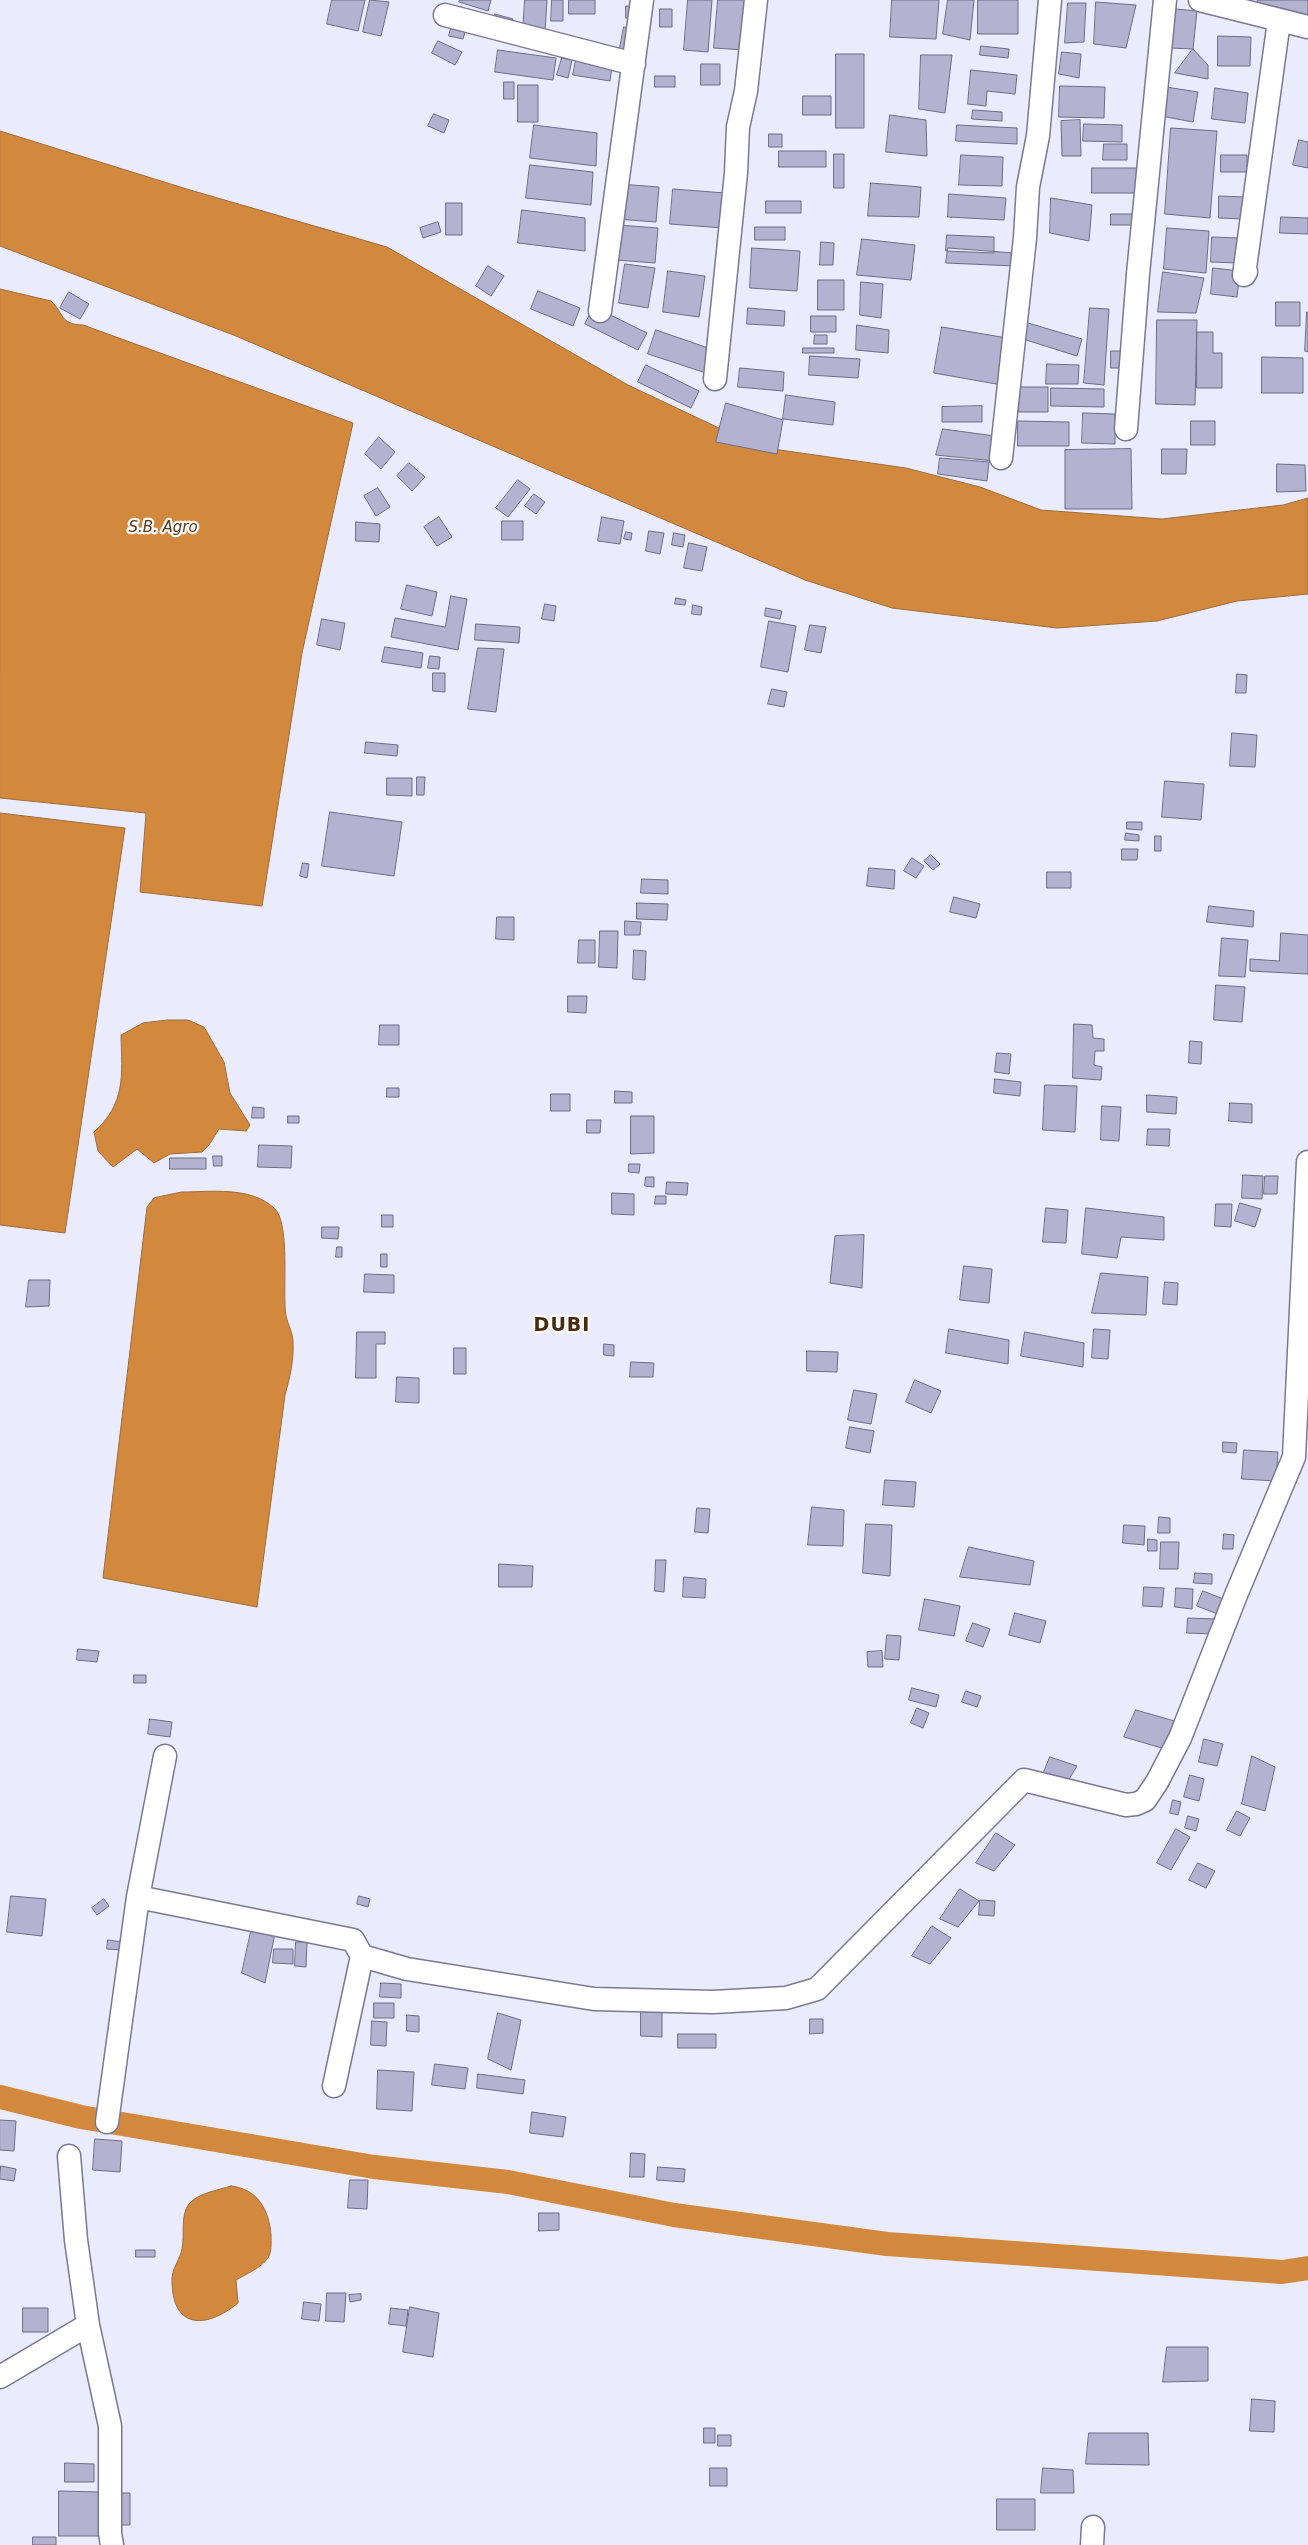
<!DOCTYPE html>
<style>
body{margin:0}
canvas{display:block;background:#eaebfd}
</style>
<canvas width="1308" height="2545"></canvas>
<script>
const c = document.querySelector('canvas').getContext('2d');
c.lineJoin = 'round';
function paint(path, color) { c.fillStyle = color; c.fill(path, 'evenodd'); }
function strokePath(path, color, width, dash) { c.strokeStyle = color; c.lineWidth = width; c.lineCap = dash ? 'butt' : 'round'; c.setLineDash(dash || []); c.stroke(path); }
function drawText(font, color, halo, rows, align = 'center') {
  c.font = font + ' "DejaVu Sans",sans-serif'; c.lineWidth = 4.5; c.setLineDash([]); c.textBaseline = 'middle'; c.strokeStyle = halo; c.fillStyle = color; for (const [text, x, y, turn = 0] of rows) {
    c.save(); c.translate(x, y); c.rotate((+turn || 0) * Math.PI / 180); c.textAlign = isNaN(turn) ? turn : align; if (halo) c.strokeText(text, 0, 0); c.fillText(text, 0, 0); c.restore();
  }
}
const water = new Path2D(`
 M0,131L190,190L387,247L628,385L759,447L906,468L980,487L1041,510L1162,519L1283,505L1308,498V594L1237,601L1157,621L1057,628L892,608L805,580L236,336L0,246Z
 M0,289L51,301C65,314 59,324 83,325L353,423L302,653L262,906L140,892L146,813L0,798Z
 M0,813L125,828L65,1233L0,1225Z
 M168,1020H188L204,1027L224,1062L230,1093L250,1125L246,1131L219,1129L209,1145L202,1152L170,1154L154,1163L137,1149L113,1167L98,1151L94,1132C126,1103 122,1076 121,1035L143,1023Z
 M182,1192C211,1192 250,1186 274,1208C291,1223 282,1292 286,1316C288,1325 293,1333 293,1342C294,1360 290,1377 285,1395L257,1607L103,1578L147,1207L154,1198Z
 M231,2186C258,2189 269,2210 271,2235C271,2242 272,2251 268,2258C261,2268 246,2274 236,2280L238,2303C205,2330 171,2329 172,2278C173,2267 180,2259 182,2249C185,2235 180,2215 189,2204C198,2193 219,2190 231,2186Z`);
const canal = new Path2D(`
 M0,2097L81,2117L374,2167L508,2182L674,2215L887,2244L1282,2272L1308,2268`);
const building = new Path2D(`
 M332,0H365L358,31L327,24Z
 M370,0L389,2L381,36L363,32Z
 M460,0H491L488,11L459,2Z
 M525,0H547L545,32L523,31Z
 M552,0H563V21H551Z
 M569,0H595V14H569Z
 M688,0H712L708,52L684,50Z
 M718,0H749L745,50L714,48Z
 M892,0H939L936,39L890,37Z
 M948,0H974L970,40L943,34Z
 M978,0H1018V34H978Z
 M1258,0H1308V19L1255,7Z
 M1096,2L1136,5L1126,48L1094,44Z
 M1068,3H1086L1084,42L1065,43Z
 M626,6H637V18H626Z
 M660,9H672V27H660Z
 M1176,9L1197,11L1193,49L1169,48Z
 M495,14L513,19L510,29L492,23Z
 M453,21L467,25L463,39L449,36Z
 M624,27L636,29L630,55L619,53Z
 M1218,36L1251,37L1250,66H1218Z
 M438,41L462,52L455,65L432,53Z
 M981,46L1009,49L1008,58L980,55Z
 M1193,49L1208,65V79L1175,73Z
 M498,50L556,58L553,80L495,72Z
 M1062,52L1081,54L1079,78L1059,74Z
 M836,54H864V128H836Z
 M921,55H952L945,113L919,109Z
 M562,58L572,60L568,78L557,75Z
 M576,60L612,66L610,81L573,75Z
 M701,64H720V85H701Z
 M971,70L1017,75L1015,94L987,91L986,106L968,104Z
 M655,76H675V87H655Z
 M504,82H514V99H504Z
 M518,85H538V122H518Z
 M1060,86L1105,87L1104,118L1059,117Z
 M1166,87L1198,92L1193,122L1161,116Z
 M1215,88L1248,93L1245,123L1212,119Z
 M803,96H831V115H803Z
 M973,110L1002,112V121L972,119Z
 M434,114L449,120L444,133L428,126Z
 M890,115L926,120L927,156L886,152Z
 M1080,120L1081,156H1062L1061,121Z
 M1084,124L1122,125V142L1083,141Z
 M534,125L597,133L596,166L530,158Z
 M957,125L1017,128V144L956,141Z
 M1171,128L1217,131L1210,218L1165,214Z
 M769,134H782V147H769Z
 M1299,140L1308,142V168L1293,165Z
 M1104,144H1127V160H1103Z
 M779,151H826V167H779Z
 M834,154H844V188H834Z
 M961,155L1003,157L1002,186L959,185Z
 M1221,155H1247V172H1221Z
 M530,165L593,172L591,205L526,198Z
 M1092,168H1137V193H1092Z
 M606,183L659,187L656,222L603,218Z
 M871,183L921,187L919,217L868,216Z
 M673,189L725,193L723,228L670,224Z
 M949,194L1006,198L1004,220L948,217Z
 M1219,196L1245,197L1244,219L1219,218Z
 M1051,198L1092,205L1089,241L1050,233Z
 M766,201H801V213H766Z
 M446,203H462V235H446Z
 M522,210L585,218V251L518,243Z
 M1111,214H1132V225H1111Z
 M1281,217L1308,218V234L1280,233Z
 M438,222L441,232L423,238L420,228Z
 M605,224L658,228L655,263L603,259Z
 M755,227H785V240H755Z
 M1167,228L1209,231L1206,273L1164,269Z
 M947,235L994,237V253L946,251Z
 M1212,237L1239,238L1238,263L1211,262Z
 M862,239L915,245L911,280L857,275Z
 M821,242L834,243L833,265H820Z
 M752,248L800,251L797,291L750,288Z
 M948,248L1014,253L1015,266L946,263Z
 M625,264L655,268L648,308L619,303Z
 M488,266L504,276L491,296L476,286Z
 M1213,268L1240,271L1237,297L1211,294Z
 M668,271L705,276L699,317L663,312Z
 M1163,272L1204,278L1196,313L1158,312Z
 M818,280H844V310H818Z
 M861,282L883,284L881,318L860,315Z
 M538,291L580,308L573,326L531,309Z
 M69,292L89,304L80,319L60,308Z
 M1276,302H1300V326H1276Z
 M594,307L647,333L638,350L585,324Z
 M748,308L785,311L784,326L747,324Z
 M1090,308L1109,309L1104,385L1084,383Z
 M1307,312H1308V352L1305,351Z
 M811,316H836V332H811Z
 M1157,320H1197L1195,405L1156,404Z
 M1028,323L1082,339L1077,356L1023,339Z
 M857,325L889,330L888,353L856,350Z
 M942,327L1007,338L1002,385L934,373Z
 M656,330L714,350L706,373L648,354Z
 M1197,332H1213V353H1222V388H1197Z
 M815,335H827V344H814Z
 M803,348H834V353H803Z
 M1111,351H1122L1121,368H1111Z
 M810,356L860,359L858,378L809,375Z
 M1262,357L1303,358V393H1262Z
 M1047,364L1079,365L1078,384H1046Z
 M646,365L699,391L691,408L638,382Z
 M740,368L784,372L783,391L738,387Z
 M1019,387H1048V412H1019Z
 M1051,388L1104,389V407L1051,406Z
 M786,395L835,402L833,425L783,419Z
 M726,403L783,420L777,454L716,442Z
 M982,406V422H942V407Z
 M1083,413L1115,414V444L1082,443Z
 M1018,421L1069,422V446H1018Z
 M1191,421H1215V445H1191Z
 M943,429L995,436L994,461L936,455Z
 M379,437L395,452L381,469L365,454Z
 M1131,449L1132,509H1065V450Z
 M1162,449H1187L1186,474H1162Z
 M940,458L989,462L987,481L938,474Z
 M409,463L425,477L412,491L397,476Z
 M1277,464L1305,465L1306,491L1277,492Z
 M518,480L530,489L508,517L496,508Z
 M378,488L390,507L376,516L364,496Z
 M534,494L545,502L536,514L525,506Z
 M439,517L452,537L437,546L424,527Z
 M602,517L624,521L620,544L598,541Z
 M502,521H523V540H502Z
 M356,522L380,524L379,542L356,541Z
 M649,531L664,533L660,554L646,551Z
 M626,532L632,533L631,540L624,539Z
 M674,533L685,535L683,547L672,545Z
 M689,543L707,547L702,571L684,568Z
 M407,585L437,592L432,616L401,609Z
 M451,596L467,599L458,650L391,637L395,618L445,627Z
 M676,598L686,600L685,605L675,604Z
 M545,604L556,606L554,621L542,619Z
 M693,605L702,607L701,615L692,614Z
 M766,608L782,611L780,619L765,616Z
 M322,619L345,623L340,650L317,645Z
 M769,621L796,626L788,672L761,667Z
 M476,624L520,627L519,643L475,640Z
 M810,625L826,627L821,653L805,650Z
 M385,647L423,653L421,668L382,662Z
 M478,648L504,649L496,712L468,709Z
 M430,656L440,657L439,669L428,668Z
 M433,673H445V692L433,691Z
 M1237,674L1247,675L1246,693H1236Z
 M772,689L787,692L784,707L768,704Z
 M1232,733L1257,735L1255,767L1230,766Z
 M366,742L398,745L397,756L365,753Z
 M417,777H425L424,795H417Z
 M387,778H412V796L387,795Z
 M1165,781L1204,784L1201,820L1162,817Z
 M330,812L402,822L394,876L322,866Z
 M1127,822H1142V830L1127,829Z
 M1126,833L1139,835V841L1125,840Z
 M1155,836H1161V851H1155Z
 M1122,849H1138L1137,860H1122Z
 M931,855L940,864L933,870L924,861Z
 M912,858L924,866L916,878L904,871Z
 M303,863L309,864L307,878L300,876Z
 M869,868L895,870L894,889L867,886Z
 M1047,872H1071V888H1047Z
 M642,879L668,880V894L641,893Z
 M954,897L980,904L976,918L950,912Z
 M637,903L668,904L667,920L637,919Z
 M1209,906L1254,911L1253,927L1207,922Z
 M497,917H514V940L496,939Z
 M625,921L641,922L640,935H625Z
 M600,931H618L617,968L599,967Z
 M1281,933L1308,935V974L1250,971V959L1279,961Z
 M1222,938L1248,940L1245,977L1219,976Z
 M579,940H595V963H578Z
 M634,950L646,951L645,980L633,979Z
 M1216,985L1245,987L1242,1022L1214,1020Z
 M568,996H587L586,1013L568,1012Z
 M1074,1024L1092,1025L1093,1038L1104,1039V1051H1095L1094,1065L1102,1067L1101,1080L1073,1078Z
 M380,1025H399V1045H379Z
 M1190,1041L1202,1042L1201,1064L1189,1063Z
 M997,1053L1011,1054L1009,1074L995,1072Z
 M995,1079L1021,1082L1020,1096L994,1093Z
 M1045,1085L1077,1086L1075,1132L1043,1130Z
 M387,1088H399V1097H387Z
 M615,1091L632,1092V1103H615Z
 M551,1094H570V1111H551Z
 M1147,1095L1177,1097L1176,1114L1147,1112Z
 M1230,1103L1252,1104V1123L1229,1121Z
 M1102,1106L1121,1107L1119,1141L1101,1140Z
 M253,1107L264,1108V1118H252Z
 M288,1116H299V1123H288Z
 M631,1116H654V1153L631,1154Z
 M587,1120H601L600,1133H587Z
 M1148,1129H1170L1169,1146L1147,1145Z
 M259,1145L292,1146L291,1168L258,1167Z
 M213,1156H222V1166H214Z
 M170,1158H206V1169H170Z
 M629,1164H640L639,1173L629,1172Z
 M1243,1175L1263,1176L1262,1199L1242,1198Z
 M1265,1176H1278L1277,1194H1264Z
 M646,1177H654V1187L645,1186Z
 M667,1182L688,1183L687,1195L666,1194Z
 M612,1193L634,1194V1215L612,1214Z
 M656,1196H666V1204H655Z
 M1240,1203L1261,1209L1255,1227L1235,1221Z
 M1216,1204H1232L1231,1227L1215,1226Z
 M1046,1208L1068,1210L1066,1243L1043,1242Z
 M1086,1208L1164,1217V1240L1121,1237L1117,1258L1082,1254Z
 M382,1215H393V1227H382Z
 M322,1227H339L338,1239L322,1238Z
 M864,1235L862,1288L830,1283L835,1236Z
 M337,1247H342V1257H336Z
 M381,1254H387V1267H381Z
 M964,1266L992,1269L989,1303L960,1300Z
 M1101,1273L1148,1277L1146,1315L1092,1313Z
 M365,1274L394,1275V1293L364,1292Z
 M29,1280H50L49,1306L26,1307Z
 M1165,1282L1178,1283L1177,1305L1163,1304Z
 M949,1329L1009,1340L1008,1364L946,1353Z
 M1094,1329L1110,1330L1108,1359L1092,1358Z
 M357,1332H385V1344H376V1378H356Z
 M1025,1332L1084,1343L1083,1367L1021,1356Z
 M604,1344L614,1345V1356L604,1355Z
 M454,1348H466V1374H454Z
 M807,1351L838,1352L837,1372L807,1371Z
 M631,1362L654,1363L653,1377H630Z
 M397,1377L419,1378V1403L396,1402Z
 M915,1380L941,1391L931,1413L906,1402Z
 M854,1390L877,1394L871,1424L848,1420Z
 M850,1427L874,1431L870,1453L846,1448Z
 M1223,1442L1237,1443L1236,1453L1223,1452Z
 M1244,1450L1278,1452L1276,1481L1242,1479Z
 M885,1480L916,1482L914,1507L883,1505Z
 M812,1507L844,1510L843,1546L808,1545Z
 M697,1508L710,1509L708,1533L695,1532Z
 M1159,1517L1170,1518V1533H1158Z
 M866,1524L892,1525L890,1576L863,1573Z
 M1124,1525L1145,1526L1144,1545L1123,1543Z
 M1224,1534L1234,1535L1233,1549H1223Z
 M1148,1539L1157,1540V1551H1148Z
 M1161,1542H1179L1178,1569H1160Z
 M969,1547L1034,1561L1030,1585L960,1577Z
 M656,1560H666L664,1592L655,1591Z
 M499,1564L533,1566L532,1587H499Z
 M1195,1573L1212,1574V1584L1194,1583Z
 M684,1577L706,1579L705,1598L683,1597Z
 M1144,1587L1164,1588L1162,1607L1143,1606Z
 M1176,1588L1193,1589L1192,1609L1175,1607Z
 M1203,1591L1226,1600L1220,1615L1197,1606Z
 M925,1599L960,1606L954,1636L919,1630Z
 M1015,1613L1046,1621L1040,1643L1009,1635Z
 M1188,1618L1216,1619L1215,1634L1187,1633Z
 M973,1623L990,1629L983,1647L966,1641Z
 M887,1635L901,1636L899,1660L885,1659Z
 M78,1649L99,1651L97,1662L77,1660Z
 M882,1651L883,1667H868L867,1652Z
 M134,1675H146V1683H134Z
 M912,1688L939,1695L936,1707L909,1700Z
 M966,1691L981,1696L977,1707L962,1702Z
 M917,1708L929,1713L923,1728L911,1723Z
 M1136,1710L1178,1722L1165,1749L1124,1737Z
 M150,1719L172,1722L170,1737L148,1734Z
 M1204,1739L1223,1744L1217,1766L1199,1762Z
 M1252,1756L1275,1767L1265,1811L1242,1804Z
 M1050,1757L1077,1766L1066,1784L1042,1777Z
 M1190,1775L1204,1779L1199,1801L1184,1797Z
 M1173,1800L1181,1802L1178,1815L1170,1813Z
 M1237,1811L1250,1818L1240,1836L1227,1830Z
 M1188,1816L1199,1819L1196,1831L1185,1828Z
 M1176,1829L1190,1837L1171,1870L1157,1863Z
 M996,1833L1015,1845L994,1871L976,1863Z
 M1198,1863L1215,1871L1206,1888L1189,1880Z
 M960,1889L979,1901L958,1927L940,1919Z
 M11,1896L46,1899L42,1936L7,1932Z
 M359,1896L370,1899L368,1907L357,1904Z
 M104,1899L109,1906L97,1915L92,1908Z
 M980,1900L995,1901L994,1916L979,1915Z
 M932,1926L951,1938L930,1964L912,1956Z
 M252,1927L275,1933L265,1983L242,1973Z
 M108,1940L123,1942L122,1950L107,1949Z
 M296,1942H307L306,1967L295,1966Z
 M274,1949H293V1964L273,1963Z
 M381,1983L401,1984V1998L380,1997Z
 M374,2003H394V2018H374Z
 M641,2010H662V2037L641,2036Z
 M498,2013L521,2020L511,2070L488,2059Z
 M407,2015L419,2016V2032L407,2031Z
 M810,2019H823V2033L810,2034Z
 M372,2021L387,2022L386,2046L371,2045Z
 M678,2034H716V2048H678Z
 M435,2064L468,2068L465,2089L432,2085Z
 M378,2070L414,2072L412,2111L377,2109Z
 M478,2074L525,2080L523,2094L477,2088Z
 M532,2112L566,2117L563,2137L530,2133Z
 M0,2120L16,2121L14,2151L0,2150Z
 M95,2139L122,2141L120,2172L93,2170Z
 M631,2153L645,2154L644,2177H630Z
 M1,2166L16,2169L14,2181L0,2179Z
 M658,2167L685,2169L684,2182L657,2180Z
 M350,2180H368L367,2209L348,2208Z
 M539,2213H559V2230L539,2231Z
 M136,2250H155V2257H136Z
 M327,2293H346L344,2322L326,2321Z
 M361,2294V2300L350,2302L349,2295Z
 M304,2302L321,2304L319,2321L302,2319Z
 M410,2307L439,2313L433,2357L403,2352Z
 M23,2308H48V2332H23Z
 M391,2308L408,2310L406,2326L389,2324Z
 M1167,2347H1208V2381L1163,2382Z
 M1252,2399L1275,2401L1274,2432L1250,2431Z
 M704,2428H715V2443H704Z
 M1089,2433H1148L1149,2465L1086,2464Z
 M718,2435H731V2446H718Z
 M65,2463L94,2464V2482H65Z
 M710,2468H727V2486H710Z
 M1043,2468L1073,2470L1074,2493H1041Z
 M59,2491L100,2492L99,2536H59Z
 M115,2493H130V2525H115Z
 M997,2499H1035V2530H997Z
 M33,2537H56V2545H33Z`);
const street = new Path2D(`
 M1200,0L1308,27
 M445,15L634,64
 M1246,272L1244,275L1279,21
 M600,311L642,0
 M715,379L736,173L738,127L746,91L756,0
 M1126,429L1138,274L1165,0
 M1001,458L1025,238L1028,187L1038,136L1050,0
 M138,1897L353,1940L362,1956L334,2086
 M362,1956L407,1969L594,1999L713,2002L786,1998L817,1989L1024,1780L1126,1805L1136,1804L1145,1800L1157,1782L1180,1738L1236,1595L1294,1457L1308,1162
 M107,2122L138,1897L165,1756
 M88,2325L110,2426V2533L112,2545
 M0,2377L88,2325L76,2240L69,2156
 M1092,2545L1093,2527`);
const waterNames = [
 ["S.B. Agro",163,528]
];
const districtNames = [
 ["DUBI",562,1326]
];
paint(water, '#d2893e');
strokePath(water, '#9f6c3b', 1);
strokePath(canal, '#d2893e', 24);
paint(building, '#b3b3d1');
strokePath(building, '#6c6c87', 1);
strokePath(street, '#797995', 25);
strokePath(street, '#fff', 22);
drawText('italic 15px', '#58391a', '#fafafa', waterNames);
c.letterSpacing = '1px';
drawText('bold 19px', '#472b0d', '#fafafa', districtNames);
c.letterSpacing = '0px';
</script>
